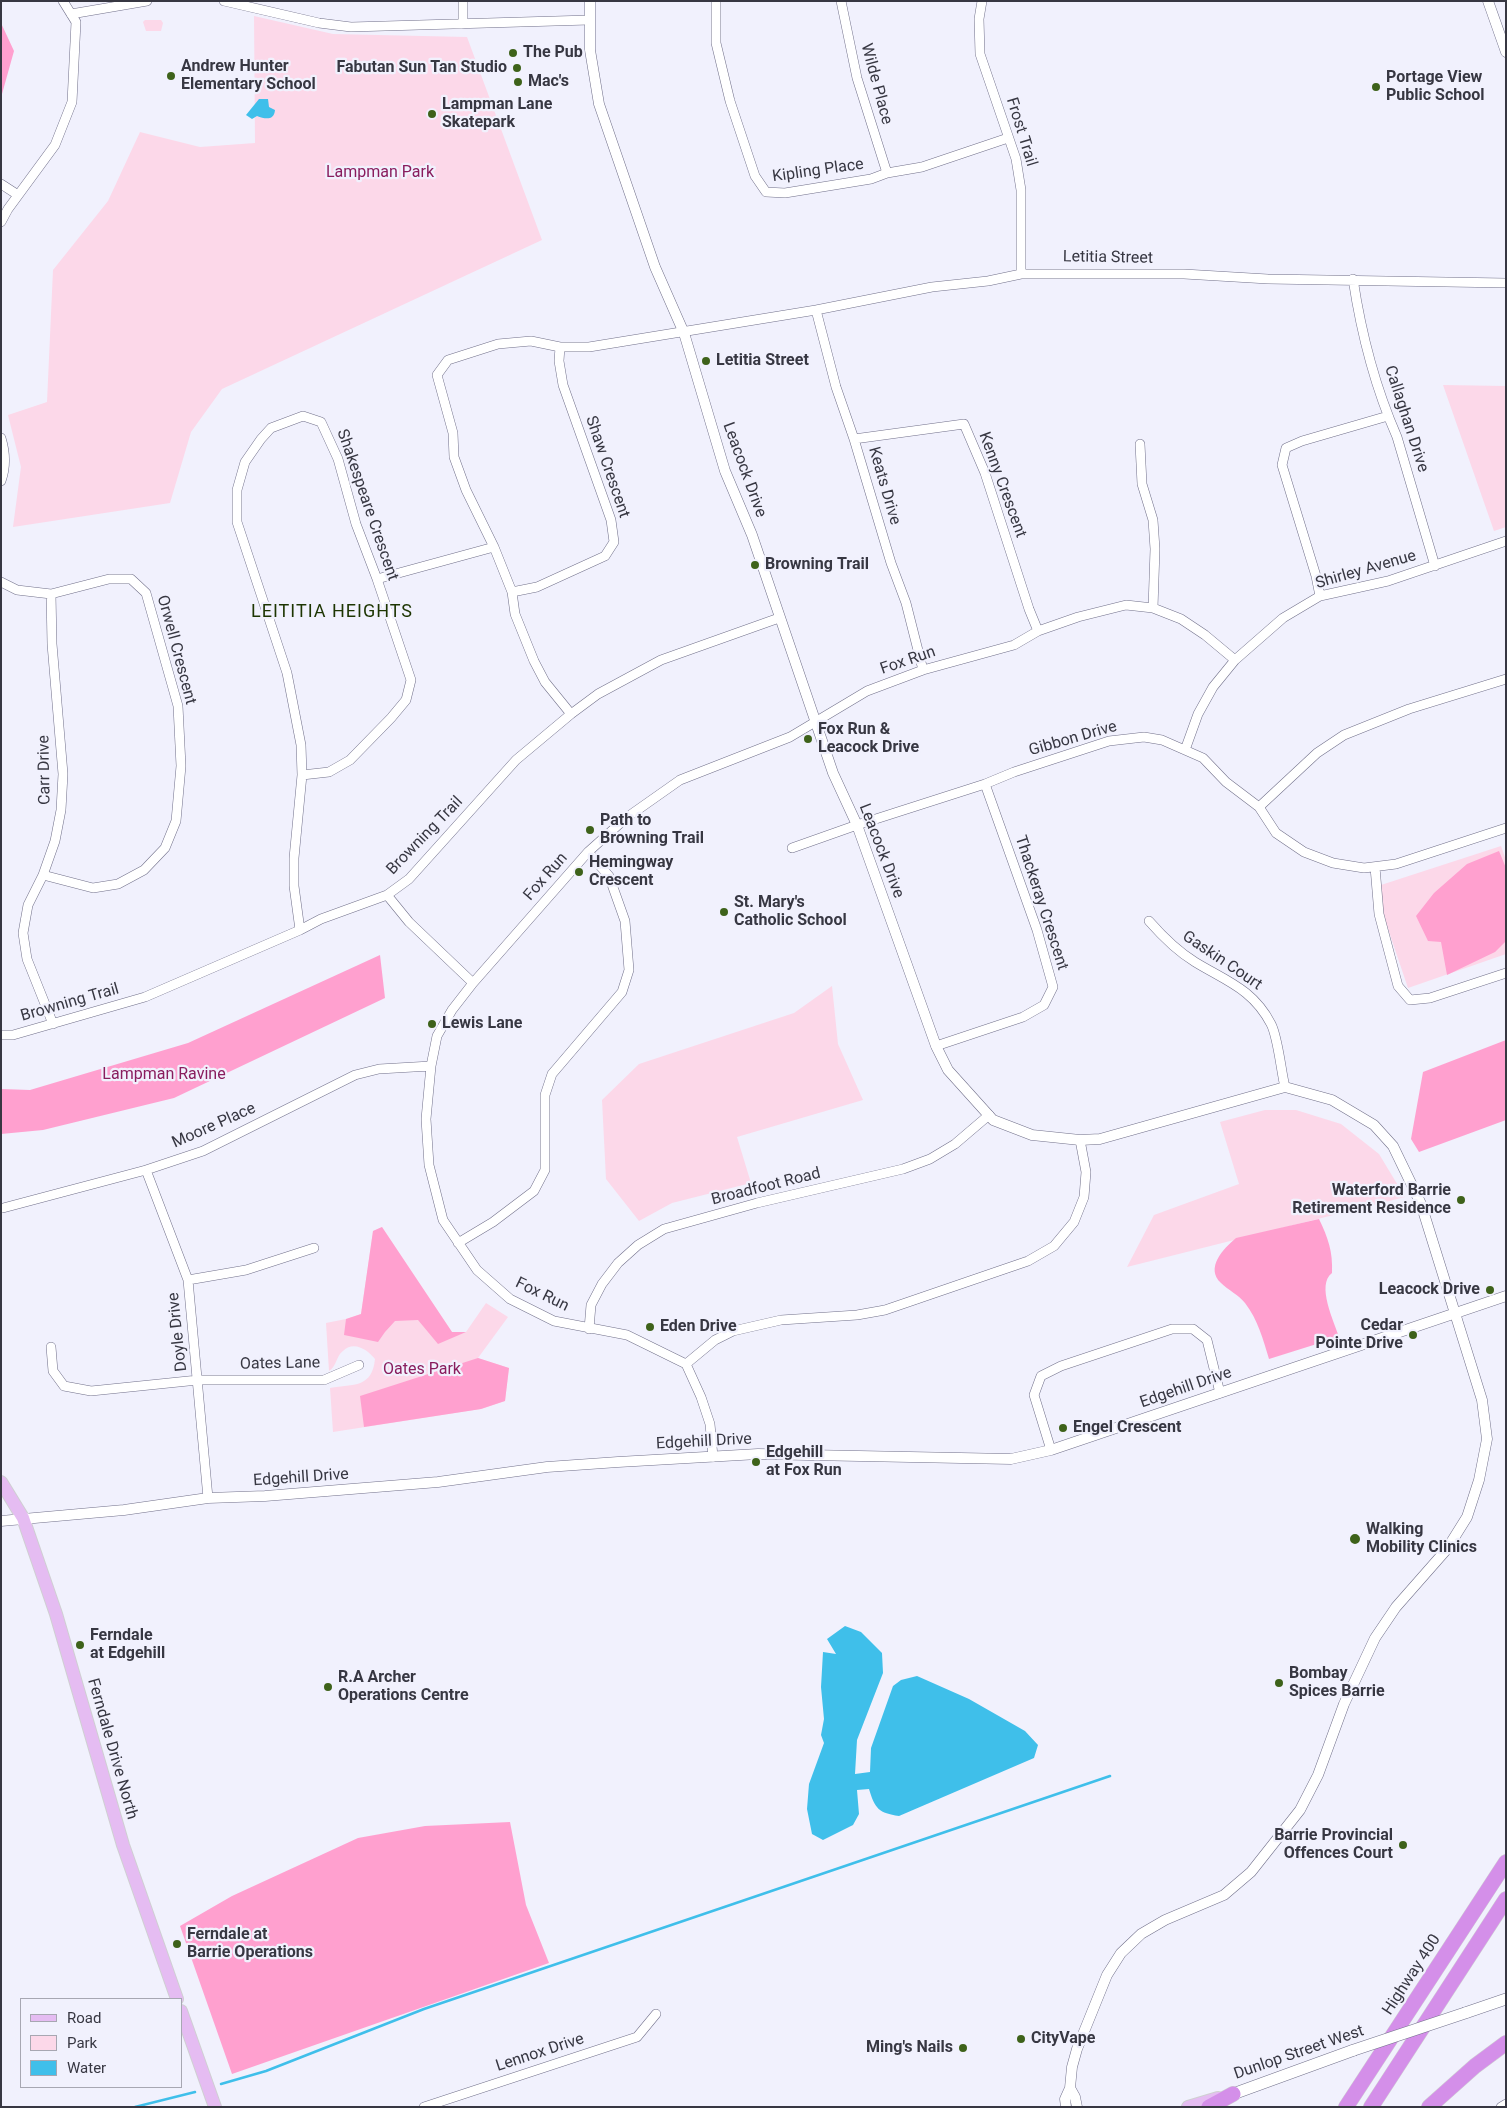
<!DOCTYPE html>
<style>
body{margin:0}
#map{position:relative;width:1507px;height:2108px;overflow:hidden;background:#f1f1fd;font-family:Roboto,sans-serif}
canvas{display:block}
.frame{position:absolute;inset:0;border:2px solid #373742;pointer-events:none}
.legend{position:absolute;left:20px;top:1998px;width:162px;height:90px;box-sizing:border-box;background:#f1f1fd;border:1px solid #a7a7b2;margin:0;padding:6px 9px;list-style:none;font-size:15px;color:#373742}
.legend li{display:flex;align-items:center;gap:10px;height:25px}
.legend b{width:25px;border:1px solid #a7a7b2}
</style>
<div id="map">
<canvas width="1507" height="2108"></canvas>
<div class="frame"></div>
<ul class="legend">
<li><b style="height:6px;background:#e5bcf2"></b>Road</li>
<li><b style="height:14px;background:#fcd8e9"></b>Park</li>
<li><b style="height:14px;background:#3fbfea"></b>Water</li>
</ul>
</div>
<script>
const c = document.querySelector('canvas').getContext('2d');
c.lineJoin = 'round';
function paint(path, color) { c.fillStyle = color; c.fill(path, 'evenodd'); }
function strokePath(path, color, width, dash) { c.strokeStyle = color; c.lineWidth = width; c.lineCap = dash ? 'butt' : 'round'; c.setLineDash(dash || []); c.stroke(path); }
function drawText(font, color, halo, rows, align = 'center') {
  c.font = font + ' Roboto,sans-serif'; c.lineWidth = 4.5; c.setLineDash([]); c.textBaseline = 'middle'; c.strokeStyle = halo; c.fillStyle = color; for (const [text, x, y, turn = 0] of rows) {
    c.save(); c.translate(x, y); c.rotate((+turn || 0) * Math.PI / 180); c.textAlign = isNaN(turn) ? turn : align; if (halo) c.strokeText(text, 0, 0); c.fillText(text, 0, 0); c.restore();
  }
}
const green = new Path2D(`
 M254,16L333,34L467,37L542,240L222,389L191,432L170,503L13,527L21,467L8,415L47,402L53,270L108,201L140,132L200,147L255,143Z
 M145,20H161L163,23L161,31H146L143,22Z
 M1443,385L1506,386V527L1494,531Z
 M1501,846L1506,860V954L1408,988L1381,908V885Z
 M832,986L838,1044L863,1100L737,1137L751,1183L672,1203L639,1221L606,1179L602,1100L639,1064L794,1013Z
 M1265,1110H1296L1341,1124L1379,1154L1405,1197L1127,1267L1154,1215L1239,1184L1220,1122Z
 M382,1227L452,1332H466L486,1303L508,1317L478,1358L509,1368L505,1401L481,1409L333,1432L330,1388C354,1384 372,1388 375,1359C368,1350 354,1340 343,1351C336,1356 337,1366 329,1371L326,1323L346,1319L361,1314L373,1231Z`);
const forest = new Path2D(`
 M1,23L14,51L2,94H1Z
 M1499,851L1506,868V941L1495,952L1447,975L1441,942L1428,941L1416,916L1434,893L1467,864Z
 M380,955L385,998L174,1098L43,1130L1,1134V1089L30,1090L188,1043Z
 M1506,1040V1120L1419,1152L1411,1139L1423,1072Z
 M1319,1219C1328,1238 1333,1251 1332,1273C1316,1285 1334,1321 1339,1337L1269,1359C1263,1339 1258,1320 1245,1303C1239,1295 1228,1290 1221,1283C1205,1268 1223,1249 1236,1238Z
 M382,1227L452,1332H466L438,1344L418,1320L395,1321L385,1332L378,1342L344,1335L346,1319L361,1314L373,1231Z
 M478,1358L509,1368L505,1401L481,1409L364,1427L360,1396Z
 M510,1822L526,1905L549,1963L232,2074L180,1926L232,1896L358,1838L425,1826Z`);
const water = new Path2D(`
 M259,99H268L269,107L275,110C274,121 265,119 257,116L252,119L246,115Z
 M845,1626L861,1632L882,1653L883,1673L857,1740L855,1774L870,1772L871,1748L893,1686L901,1680L917,1676L969,1699L1025,1731L1038,1745L1034,1758L899,1816C879,1813 875,1809 869,1789L857,1790L859,1814L853,1825L823,1840L812,1834L807,1809L809,1784L824,1743L821,1735L824,1719L821,1687L823,1652L836,1654L827,1639Z`);
const stream = new Path2D(`
 M221,2084L266,2071L424,2009L1110,1776
 M135,2107L195,2092`);
const minor = new Path2D(`
 M224,1L319,23L351,27L589,20
 M716,1V43L730,101L755,176L766,192L785,193L871,179L887,173L922,167L1008,138
 M841,1L857,78L887,173
 M982,1L979,19L980,54L1016,159L1021,190V274
 M71,14L147,1
 M463,24V1
 M1,184L18,195
 M1,222L8,209L55,145L72,102L76,22L63,1
 M1353,279C1361,332 1375,387 1397,437L1435,566
 M816,310L836,387L854,439L891,563L906,603L923,670
 M1,438C5,451 6,467 1,481
 M854,439L964,424L985,473L1029,609L1038,631
 M1140,444L1142,484L1153,520L1155,549L1153,608
 M377,579L494,547
 M1,582L17,590L51,594L109,579H131L146,593L178,706L181,766L176,821L165,848L144,870L118,884L93,888L43,875
 M512,592L537,587L605,556L614,542L611,520L563,385L559,361L560,347
 M51,594L52,644L63,774L61,810L55,841L43,875L28,905L23,933L27,959L53,1024
 M1320,596L1316,576L1282,465L1286,448L1302,441L1388,416
 M571,714L545,682L534,661L515,614L512,592L494,547L466,490L454,457L453,433L437,375L448,360L498,344L531,341L560,347H589L816,310L932,287L988,281L1021,274H1184L1268,279L1506,283
 M1185,750L1198,714L1213,687L1235,660L1283,618L1320,596L1388,581L1506,541
 M1259,807L1317,753L1344,735L1409,709L1506,679
 M792,848L857,825L985,784L1014,772L1109,741L1144,737L1162,740L1203,758L1226,782L1259,807L1276,833L1304,852L1333,863L1364,868L1396,864L1506,828
 M1375,867L1379,914L1398,986L1410,1000L1430,998L1506,973
 M387,895L409,922L473,983
 M1149,921C1163,937 1177,951 1195,962C1226,981 1253,989 1271,1024C1278,1037 1281,1071 1285,1087
 M300,930L294,886V858L302,775L301,745L287,673L237,522V490L245,462L261,439L271,428L303,416L321,422L338,459L356,524L377,579L411,680L406,700L391,718L350,760L329,772L302,775
 M1,1035H13L145,997L300,930L321,919L387,895L409,879L516,760L571,714L598,694L661,660L779,618
 M936,1046L1023,1017L1044,1005L1053,987L1037,930L985,784
 M146,1170L188,1280L208,1498
 M3,1208L146,1170L203,1151L355,1075L379,1069L431,1066
 M458,1243L493,1222L534,1191L545,1170V1095L552,1074L622,992L629,970L625,921L609,876L588,852
 M188,1280L246,1270L314,1248
 M589,1329L591,1305L602,1284L618,1263L638,1245L664,1229L757,1203L903,1169L930,1159L955,1144L989,1115
 M51,1347L53,1371L64,1386L91,1391L198,1380H324L359,1365
 M686,1364L715,1340L733,1331L781,1320L857,1315L885,1310L1028,1261L1054,1246L1074,1222L1084,1197L1086,1172L1080,1140
 M1051,1450L1034,1395L1041,1376L1061,1366L1172,1329H1193L1207,1340L1220,1393
 M713,1457L710,1424L701,1397L686,1364L627,1335L554,1321L510,1299L477,1270L443,1220L429,1165L426,1119L431,1066L437,1036L452,1010L473,983L588,852L626,818L680,780L790,737L867,691L923,670L1014,645L1038,631L1078,617L1126,605L1153,608L1181,619L1205,635L1235,660
 M424,2107L637,2037L656,2014
 M1501,2107L1506,2104`);
const tertiary = new Path2D(`
 M590,1V50L599,104L655,267L684,333L725,471L752,535L833,773L857,825L936,1046L948,1070L993,1120L1032,1135L1080,1140L1100,1139L1285,1087L1332,1100L1374,1125L1393,1146L1421,1204L1482,1400L1487,1439L1479,1480L1467,1517L1447,1549L1396,1607L1375,1638L1344,1704L1318,1775L1300,1810L1251,1872L1224,1895L1165,1920L1141,1934L1121,1953L1107,1975L1077,2049L1072,2067L1070,2088L1065,2099L1066,2107
 M1488,1L1506,52
 M1,1521L124,1510L208,1498L265,1496L438,1482L547,1467L618,1462L758,1454L1011,1459L1051,1450L1506,1296
 M1070,2088L1075,2097L1077,2107`);
const secondary = new Path2D(`
 M1465,2013L1506,1999
 M1233,2094L1354,2050`);
const primary = new Path2D(`
 M1,1482L23,1518L56,1614L123,1845L177,1999
 M181,2011L215,2107
 M1188,2107L1218,2098`);
const motorway = new Path2D(`
 M1209,2107L1233,2094
 M1346,2107L1506,1862
 M1371,2107L1506,1899
 M1429,2107L1475,2066L1506,2043`);
const secondaryBridge = new Path2D(`
 M1354,2050L1465,2013`);
const markers = [
 [513,53,5,"#3e621a"],
 [517,68,5,"#3e621a"],
 [171,76,5,"#3e621a"],
 [518,82,5,"#3e621a"],
 [1376,87,5,"#3e621a"],
 [432,114,5,"#3e621a"],
 [706,361,5,"#3e621a"],
 [755,565,5,"#3e621a"],
 [808,739,5,"#3e621a"],
 [590,830,5,"#3e621a"],
 [579,872,5,"#3e621a"],
 [724,912,5,"#3e621a"],
 [432,1024,5,"#3e621a"],
 [1461,1200,5,"#3e621a"],
 [1490,1290,5,"#3e621a"],
 [650,1327,5,"#3e621a"],
 [1413,1335,5,"#3e621a"],
 [1063,1428,5,"#3e621a"],
 [756,1462,5,"#3e621a"],
 [1355,1539,6,"#3e621a"],
 [80,1645,5,"#3e621a"],
 [1279,1683,5,"#3e621a"],
 [328,1687,5,"#3e621a"],
 [1403,1845,5,"#3e621a"],
 [177,1944,5,"#3e621a"],
 [1021,2039,5,"#3e621a"],
 [963,2048,5,"#3e621a"]
];
const poiNames = [
 ["The Pub",523,53],
 ["Andrew Hunter",181,67],
 ["Elementary School",181,85],
 ["Fabutan Sun Tan Studio",507,68,"right"],
 ["Portage View",1386,78],
 ["Public School",1386,96],
 ["Mac's",528,82],
 ["Lampman Lane",442,105],
 ["Skatepark",442,123],
 ["Letitia Street",716,361],
 ["Browning Trail",765,565],
 ["Fox Run &",818,730],
 ["Leacock Drive",818,748],
 ["Path to",600,821],
 ["Browning Trail",600,839],
 ["Hemingway",589,863],
 ["Crescent",589,881],
 ["St. Mary's",734,903],
 ["Catholic School",734,921],
 ["Lewis Lane",442,1024],
 ["Waterford Barrie",1451,1191,"right"],
 ["Retirement Residence",1451,1209,"right"],
 ["Leacock Drive",1480,1290,"right"],
 ["Cedar",1403,1326,"right"],
 ["Pointe Drive",1403,1344,"right"],
 ["Eden Drive",660,1327],
 ["Engel Crescent",1073,1428],
 ["Edgehill",766,1453],
 ["at Fox Run",766,1471],
 ["Walking",1366,1530],
 ["Mobility Clinics",1366,1548],
 ["Ferndale",90,1636],
 ["at Edgehill",90,1654],
 ["Bombay",1289,1674],
 ["Spices Barrie",1289,1692],
 ["R.A Archer",338,1678],
 ["Operations Centre",338,1696],
 ["Barrie Provincial",1393,1836,"right"],
 ["Offences Court",1393,1854,"right"],
 ["Ferndale at",187,1935],
 ["Barrie Operations",187,1953],
 ["CityVape",1031,2039],
 ["Ming's Nails",953,2048,"right"]
];
const streetNames = [
 ["Wilde Place",876,84,75],
 ["Frost Trail",1021,132,73],
 ["Kipling Place",818,171,-8],
 ["Letitia Street",1108,258,1],
 ["Callaghan Drive",1406,419,72],
 ["Shaw Crescent",607,467,71],
 ["Leacock Drive",744,470,70],
 ["Kenny Crescent",1002,485,70],
 ["Keats Drive",884,486,74],
 ["Shakespeare Crescent",367,505,71],
 ["Shirley Avenue",1366,570,-16],
 ["Orwell Crescent",176,650,75],
 ["Fox Run",908,661,-19],
 ["Gibbon Drive",1073,739,-16],
 ["Carr Drive",45,770,-91],
 ["Browning Trail",425,836,-46],
 ["Leacock Drive",881,851,69],
 ["Fox Run",546,877,-49],
 ["Thackeray Crescent",1041,903,72],
 ["Gaskin Court",1222,961,34],
 ["Browning Trail",70,1003,-16],
 ["Moore Place",214,1126,-24],
 ["Broadfoot Road",766,1187,-14],
 ["Fox Run",542,1295,26],
 ["Doyle Drive",178,1332,-96],
 ["Oates Lane",280,1364,-1],
 ["Edgehill Drive",1186,1388,-19],
 ["Edgehill Drive",704,1442,-3],
 ["Edgehill Drive",301,1478,-4],
 ["Ferndale Drive North",112,1749,74],
 ["Highway 400",1412,1975,-57],
 ["Lennox Drive",540,2053,-18],
 ["Dunlop Street West",1299,2053,-19]
];
const parkNames = [
 ["Lampman Park",380,173],
 ["Lampman Ravine",164,1075],
 ["Oates Park",422,1370]
];
const neighbourhoodNames = [
 ["LEITITIA HEIGHTS",332,612]
];
paint(green, '#fcd8e9');
paint(forest, '#ffa0cf');
paint(water, '#3fbfea');
strokePath(stream, '#3fbfea', 2.5);
strokePath(minor, '#71708a', 10);
strokePath(tertiary, '#71708a', 11);
strokePath(secondary, '#71708a', 12);
strokePath(primary, '#cfcfd2', 14);
strokePath(motorway, '#cfcfd2', 16);
strokePath(minor, '#fff', 9);
strokePath(tertiary, '#fff', 10);
strokePath(secondary, '#fff', 11);
strokePath(primary, '#e5bcf2', 12);
strokePath(motorway, '#d48fe9', 15);
strokePath(secondaryBridge, '#71708a', 12, []);
strokePath(secondaryBridge, '#fff', 11);
for (const [x, y, r, color] of markers) { const dot = new Path2D(); dot.arc(x, y, r, 0, 2 * Math.PI); c.fillStyle = color; c.fill(dot); strokePath(dot, '#f1f1fd', 2); }
drawText('bold 16px', '#373742', '#f1f1fd', poiNames, 'left');
drawText('16px', '#373742', '#f1f1fd', streetNames);
drawText('16px', '#891d5e', '#f1f1fd', parkNames);
c.letterSpacing = '1px';
drawText('18px', '#1d3502', '#f1f1fd', neighbourhoodNames);
c.letterSpacing = '0px';
</script>
